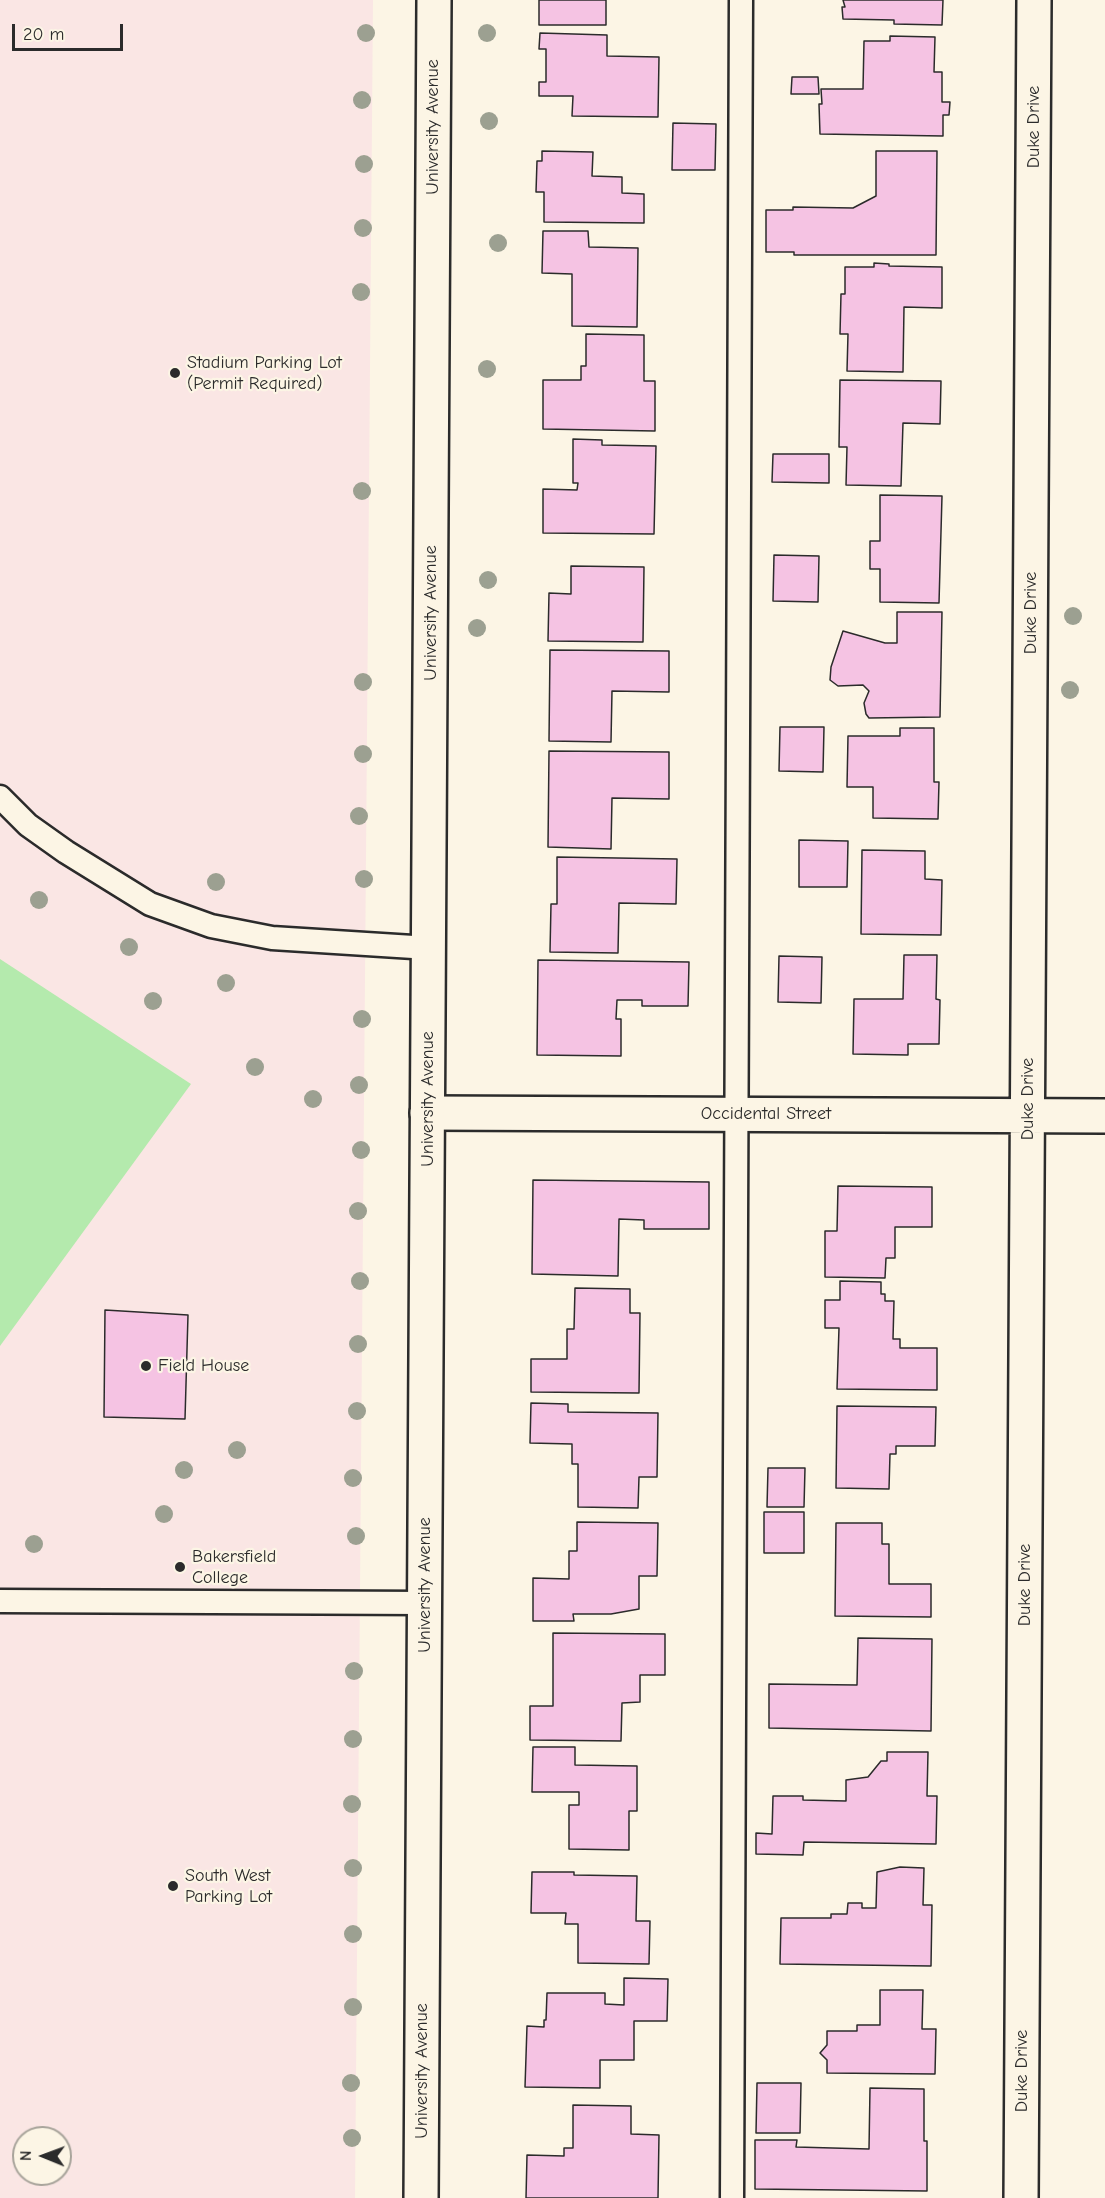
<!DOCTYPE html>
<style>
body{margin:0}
#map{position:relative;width:1105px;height:2198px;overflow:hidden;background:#fcf5e5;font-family:"Comic Neue",sans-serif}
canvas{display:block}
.north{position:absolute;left:12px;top:2126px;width:60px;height:60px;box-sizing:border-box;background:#fcf5e5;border:2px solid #a8a49b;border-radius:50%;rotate:271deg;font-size:16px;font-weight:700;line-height:24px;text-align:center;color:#2b2b2b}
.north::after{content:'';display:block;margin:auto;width:21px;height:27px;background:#2b2b2b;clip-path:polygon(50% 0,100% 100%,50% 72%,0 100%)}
.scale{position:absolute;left:12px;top:24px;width:111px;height:27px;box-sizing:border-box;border:3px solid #2b2b2b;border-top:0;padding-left:8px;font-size:18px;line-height:21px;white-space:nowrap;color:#2b2b2b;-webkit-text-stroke:4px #fcf5e5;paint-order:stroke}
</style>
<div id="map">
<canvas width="1105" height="2198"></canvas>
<div class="north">N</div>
<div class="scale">20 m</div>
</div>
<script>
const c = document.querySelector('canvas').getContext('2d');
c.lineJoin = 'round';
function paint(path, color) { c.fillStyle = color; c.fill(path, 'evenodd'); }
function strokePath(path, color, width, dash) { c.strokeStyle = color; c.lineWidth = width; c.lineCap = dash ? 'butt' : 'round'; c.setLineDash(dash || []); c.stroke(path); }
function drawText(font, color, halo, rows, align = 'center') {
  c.font = font + ' "Comic Neue",sans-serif'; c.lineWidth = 4.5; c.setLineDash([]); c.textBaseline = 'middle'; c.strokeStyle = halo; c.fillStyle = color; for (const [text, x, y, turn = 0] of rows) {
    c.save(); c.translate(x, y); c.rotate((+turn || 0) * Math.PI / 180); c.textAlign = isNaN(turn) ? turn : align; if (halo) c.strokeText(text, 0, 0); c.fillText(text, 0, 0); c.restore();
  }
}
const built = new Path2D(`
 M0,0H373L355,2198H0ZM24,2138H60V2174H24Z`);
const green = new Path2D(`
 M0,959L191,1084L0,1346Z`);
const building = new Path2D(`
 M539,0H606V25H539Z
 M843,0H943L942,25L894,24V20L843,19L842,7H845Z
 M540,33L607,35V56L659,57L658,117L572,116L573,96H539V82H546V49H539Z
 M890,36L935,37L934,72H942V102H950L949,115H943V136L820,134L819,104H822L821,89H863L864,41H890Z
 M792,77H818L819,94H791Z
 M673,123L716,124L715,170H672Z
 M542,151L593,152L592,176L622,177V193L644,194V223L544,222V192H536L537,161H542Z
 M876,151H937L936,255H794V252H766V210H793V207L853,208L876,196Z
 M543,231H588L589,247L638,248L637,327L572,326V274L542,273Z
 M874,263L889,264V266L942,267V308L904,307L903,372L847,371L848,334H840L841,294H845V267H874Z
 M586,334L644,335V381H655V431L543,429V380H581V366H586Z
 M840,380L941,381L940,424L903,423L901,486L846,485L847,447H839Z
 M573,439L602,440V445L656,446L654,534L543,533V489L577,490L578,483H573Z
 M773,454H829V483L772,482Z
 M880,495L942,496L939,603L880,602V569H870V541H880Z
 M774,555L819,556L818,602L773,601Z
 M571,566L644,567L643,642L548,641L549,593L571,594Z
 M897,612H942L940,717L869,718L866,714L864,703L869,691L863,685L838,686L830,680L831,667L843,631L885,643H897Z
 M550,650L669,651V692L612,691L611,742L549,741Z
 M780,727H824L823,772L779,771Z
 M900,728H934V782H939L938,819L873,818V787H847L848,736H900Z
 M549,751L669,752V799L612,798L611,849L548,847Z
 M799,840L848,841L847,887H799Z
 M862,850L925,851V879L942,880L941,935L861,934Z
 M557,857L677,859L676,904L619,903L618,953L550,952L551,904H557Z
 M904,955H937L936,999L940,1000L939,1044H908V1055L853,1054L854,999H903Z
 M779,956L822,957L821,1003L778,1002Z
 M538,960L689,962L688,1006H642V1000H617L616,1019H621V1056L537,1055Z
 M533,1180L709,1182V1229H644V1220L619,1219L618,1276L532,1274Z
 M838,1186L932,1187V1227H895V1258H886L885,1278L825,1277V1231H837Z
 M840,1281L881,1282V1294H885V1301H894L893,1339H900V1348H937V1390L837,1389L839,1328H825V1300H840Z
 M575,1288L630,1289V1313H640L639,1393L531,1392V1359H567V1329H574Z
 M105,1310L188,1315L185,1419L104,1417Z
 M531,1403L568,1404V1412L658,1413L657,1477H639L638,1508L578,1507V1464H572V1444L530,1443Z
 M837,1406L936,1407L935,1446H896V1454H890L889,1489L836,1488Z
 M768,1468H805L804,1507H767Z
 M764,1512H804V1553H764Z
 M577,1522L658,1523L657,1576H639V1609L611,1614H573L574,1621H533V1578L569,1579V1551H577Z
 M836,1523H882V1544H889V1584H931V1617L835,1616Z
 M553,1633L665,1634V1675H640V1702L622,1703L621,1741L530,1740V1706H553Z
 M858,1638L932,1639L931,1731L769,1728V1684L857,1685Z
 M533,1747H575V1765L637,1766V1811H629V1850L569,1849V1805H579V1792H532Z
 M887,1752H928L927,1796H937L936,1844L804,1842L803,1855L756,1854V1833L772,1834L773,1796H803V1800L846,1801V1780L868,1777L881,1761H887Z
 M900,1867L924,1868L923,1905H932L931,1966L780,1964L781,1918H831V1914H847L848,1903H862V1908H876L877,1872Z
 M532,1872H574V1875L637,1876L636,1921H650L649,1964L578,1963V1924H565L566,1913H531Z
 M624,1978L668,1979L667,2021H634V2060H600V2088L525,2087L527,2026L544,2027V2020H546L547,1993H605V2004L624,2005Z
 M880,1990H923L922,2029H936L935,2074L827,2073V2060L820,2053L827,2045V2031H857V2025H880Z
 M757,2083H801L800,2133H756Z
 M870,2088L924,2089V2141H927V2191L755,2189V2140H797L796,2147L869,2149Z
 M573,2105L631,2106V2134L659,2135L658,2198H526L527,2155L564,2156V2148H573Z`);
const service = new Path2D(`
 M0,797L28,825L66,852L150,904L211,926L272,938L429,948
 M0,1601L425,1603
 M732,2198L741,0`);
const minor = new Path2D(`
 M427,1113L1105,1116
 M1021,2198L1034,0`);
const tertiary = new Path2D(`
 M421,2198L434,0`);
const trees = [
 [366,33],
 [487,33],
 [362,100],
 [489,121],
 [364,164],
 [363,228],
 [498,243],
 [361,292],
 [487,369],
 [362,491],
 [488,580],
 [1073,616],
 [477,628],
 [363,682],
 [1070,690],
 [363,754],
 [359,816],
 [364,879],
 [216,882],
 [39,900],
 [129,947],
 [226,983],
 [153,1001],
 [362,1019],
 [255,1067],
 [359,1085],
 [313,1099],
 [361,1150],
 [358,1211],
 [360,1281],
 [358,1344],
 [357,1411],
 [237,1450],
 [184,1470],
 [353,1478],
 [164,1514],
 [356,1536],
 [34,1544],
 [354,1671],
 [353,1739],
 [352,1804],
 [353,1868],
 [353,1934],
 [353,2007],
 [351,2083],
 [352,2138]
];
const markers = [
 [175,373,6,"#2b2b2b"],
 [146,1366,6,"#2b2b2b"],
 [180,1567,6,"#2b2b2b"],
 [173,1886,6,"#2b2b2b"]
];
const streetNames = [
 ["University Avenue",433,127,-90],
 ["Duke Drive",1034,127,-90],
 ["University Avenue",431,613,-90],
 ["Duke Drive",1031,613,-90],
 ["University Avenue",428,1099,-90],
 ["Duke Drive",1028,1099,-90],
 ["Occidental Street",766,1114],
 ["University Avenue",425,1585,-90],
 ["Duke Drive",1025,1585,-90],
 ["University Avenue",422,2071,-90],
 ["Duke Drive",1022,2071,-90]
];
const poiNames = [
 ["Stadium Parking Lot",187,363],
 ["(Permit Required)",187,384],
 ["Field House",158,1366],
 ["Bakersfield",192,1557],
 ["College",192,1578],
 ["South West",185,1876],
 ["Parking Lot",185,1897]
];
paint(built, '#fae6e4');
paint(green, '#b4eaad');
paint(building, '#f5c3e3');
strokePath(building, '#2b2b2b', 1.5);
strokePath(service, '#2b2b2b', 27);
strokePath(minor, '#2b2b2b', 38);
strokePath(tertiary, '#2b2b2b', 38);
strokePath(service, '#fcf5e5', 22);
strokePath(minor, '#fcf5e5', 33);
strokePath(tertiary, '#fcf5e5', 33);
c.fillStyle = '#9ca091';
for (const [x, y] of trees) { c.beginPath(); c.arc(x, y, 9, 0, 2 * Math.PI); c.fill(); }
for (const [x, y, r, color] of markers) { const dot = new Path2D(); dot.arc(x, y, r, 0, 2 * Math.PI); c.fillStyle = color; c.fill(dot); strokePath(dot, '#fcf5e5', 2); }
drawText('18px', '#2b2b2b', '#fcf5e5', streetNames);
drawText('18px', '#2b2b2b', '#fcf5e5', poiNames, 'left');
</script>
